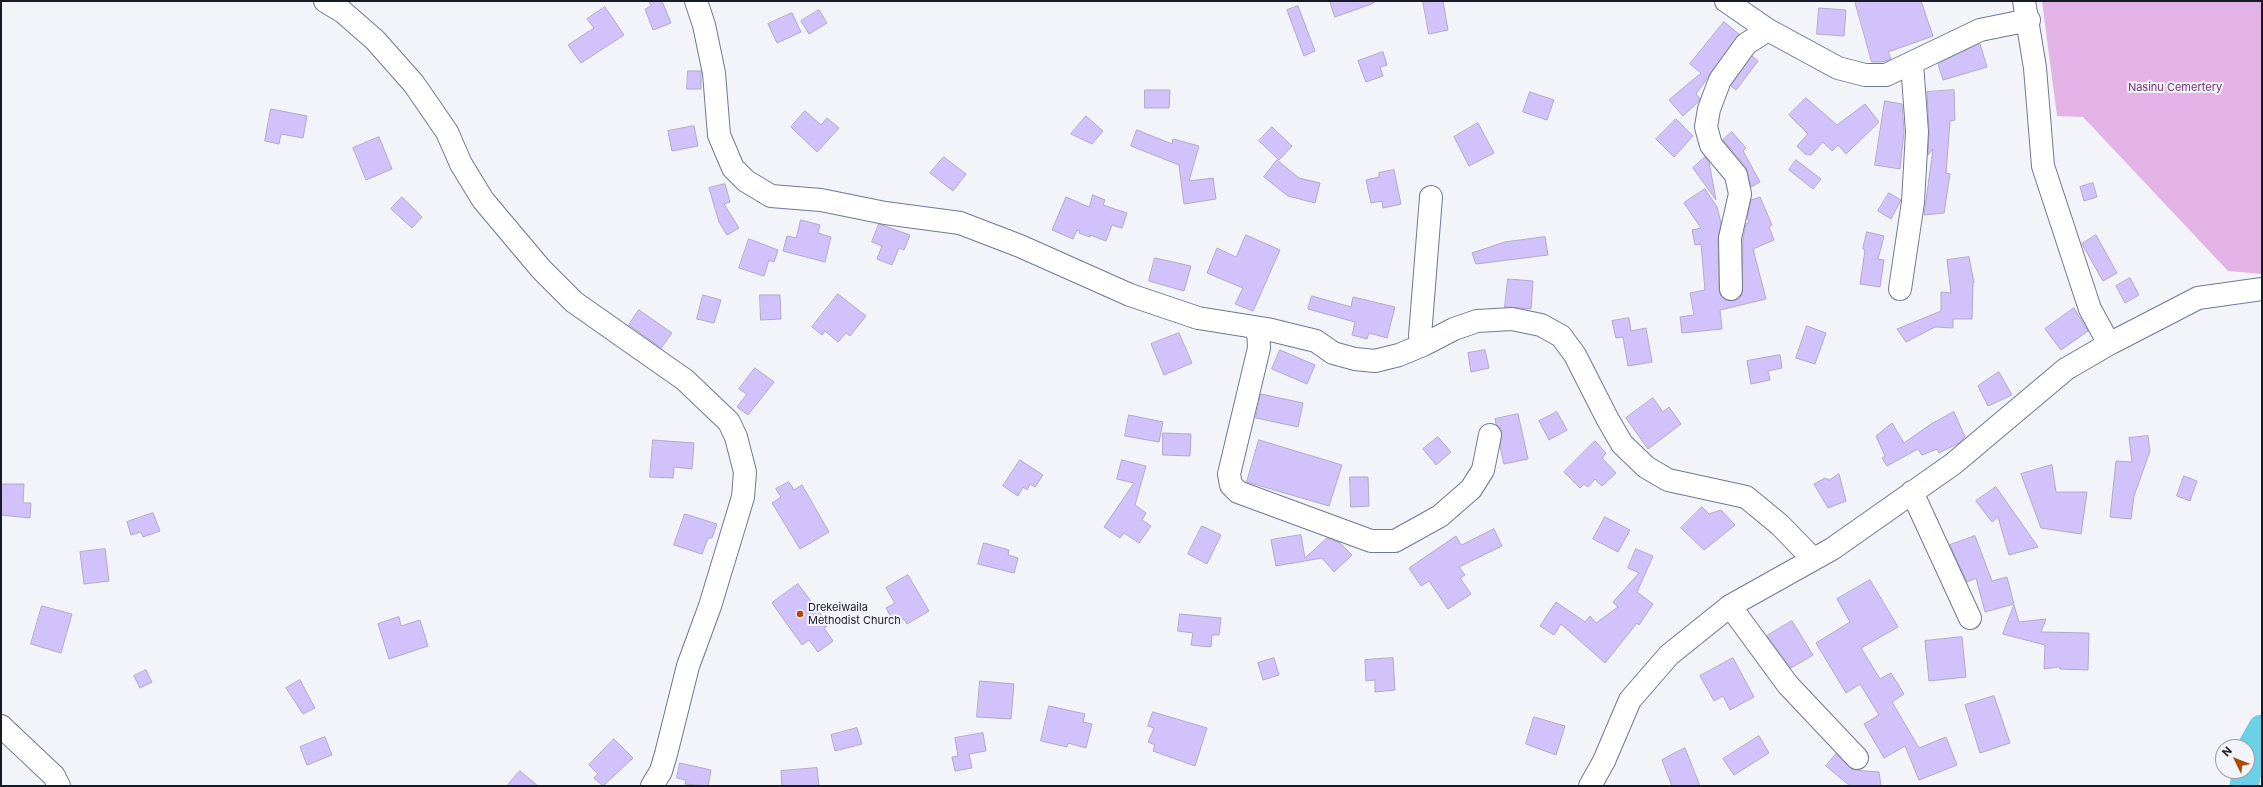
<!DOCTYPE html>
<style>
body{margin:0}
#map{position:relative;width:2263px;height:787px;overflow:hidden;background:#f2f4fa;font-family:Inter,sans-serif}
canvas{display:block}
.frame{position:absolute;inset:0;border:2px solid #171b26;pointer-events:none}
.north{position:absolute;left:2215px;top:739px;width:40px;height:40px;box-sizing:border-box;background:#f2f4fa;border:1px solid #9a9da5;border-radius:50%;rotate:313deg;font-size:11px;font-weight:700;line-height:16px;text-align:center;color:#171b26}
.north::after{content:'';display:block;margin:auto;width:14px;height:18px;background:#ac4c01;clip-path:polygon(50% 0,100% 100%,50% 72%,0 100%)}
</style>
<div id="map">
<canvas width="2263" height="787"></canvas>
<div class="frame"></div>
<div class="north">N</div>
</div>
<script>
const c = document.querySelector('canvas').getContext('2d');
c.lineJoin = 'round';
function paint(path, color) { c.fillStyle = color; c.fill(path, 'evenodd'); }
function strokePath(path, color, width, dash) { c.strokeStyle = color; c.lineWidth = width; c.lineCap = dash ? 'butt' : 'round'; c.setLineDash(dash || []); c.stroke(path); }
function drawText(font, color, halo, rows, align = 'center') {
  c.font = font + ' Inter,sans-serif'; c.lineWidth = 4; c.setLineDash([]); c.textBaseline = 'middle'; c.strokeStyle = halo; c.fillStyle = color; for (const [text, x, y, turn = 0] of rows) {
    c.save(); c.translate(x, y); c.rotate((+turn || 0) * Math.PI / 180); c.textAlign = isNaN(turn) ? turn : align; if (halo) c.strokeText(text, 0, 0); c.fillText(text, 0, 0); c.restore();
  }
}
const green = new Path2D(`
 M2042,1H2262V274L2228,271L2083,117L2057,116Z`);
const river = new Path2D(`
 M2244,786L2253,745L2262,729`);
const building = new Path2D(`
 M649,1H662L671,23L653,30L645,9L651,6Z
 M1330,1H1374V3L1335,17Z
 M1423,1H1443L1448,30L1429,34Z
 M1855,1H1921L1933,36L1888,52L1891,59L1883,62H1872Z
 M1298,6L1315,51L1304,56L1287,10Z
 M605,7L624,35L581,63L568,45L594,28L587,19Z
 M1819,8L1846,10L1844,36L1817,34Z
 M819,10L827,23L809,34L801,21Z
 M792,13L801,32L777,43L768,24Z
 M1724,22L1739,34L1696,94L1700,99L1698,102L1683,116L1669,100L1701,73L1690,64Z
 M1980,44L1987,67L1943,80L1938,64Z
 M1383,52L1387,65L1380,67L1383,76L1366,82L1358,61Z
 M1752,56L1758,61L1736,90L1731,86Z
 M688,71H701V89H687Z
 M1145,90H1170L1169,108H1145Z
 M1954,90L1955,120L1950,121L1946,173L1950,174L1944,213L1924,215L1933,149L1928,155L1929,131L1927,92Z
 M1530,92L1554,100L1547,120L1523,112Z
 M1806,98L1837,125L1865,104L1879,122L1846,154L1838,145L1832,151L1823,142L1811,155L1805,154L1797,146L1808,134L1789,115Z
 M1885,101L1902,104L1904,132L1900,169L1875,165Z
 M271,109L307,116L303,138L281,134L279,144L265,141Z
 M805,111L821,125L827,118L839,128L817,152L791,127Z
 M1086,116L1103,131L1092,144L1071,134Z
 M1676,119L1693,136L1674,157L1656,139Z
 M1478,123L1494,153L1469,166L1454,137Z
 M694,126L698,146L672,151L668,131Z
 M1272,127L1292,146L1279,160L1259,141Z
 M1137,130L1172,144L1173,139L1199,146L1189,181L1213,178L1216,199L1184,204L1179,165L1131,146Z
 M1732,132L1746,148L1743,151L1760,182L1751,187L1746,167L1723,140Z
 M379,137L392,169L366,180L353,148Z
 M944,157L966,174L953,191L930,173Z
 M1705,157L1709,162L1716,200L1693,168Z
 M1277,160L1299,178L1320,183L1315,203L1288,196L1264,177Z
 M1796,160L1821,179L1813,189L1789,170Z
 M1394,170L1401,204L1383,208L1382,201L1371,203L1366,180L1379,177V173Z
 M2093,183L2097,197L2084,201L2080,187Z
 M725,184L730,202L724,204L739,228L727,235L719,222L709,188Z
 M1705,189L1717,207L1721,223L1718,238L1719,290L1721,296L1731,301L1738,299L1742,295L1743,239L1746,224L1749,222L1747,218L1751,200L1760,197L1772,225L1769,227L1774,240L1753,249L1766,299L1720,310L1722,329L1682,333L1680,317L1694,315L1690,293L1705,290L1701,244L1695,245L1692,230L1701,228L1684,203Z
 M1889,193L1901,200L1891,219L1878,211Z
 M1093,195L1105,200L1103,205L1127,213L1122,228L1112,225L1106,241L1090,235V237L1079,233L1080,231L1077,230L1073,239L1052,230L1066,197L1089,207Z
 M402,197L422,217L412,228L391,209Z
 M801,220L820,225L818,233L831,237L825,262L783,251L787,236L796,238Z
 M879,224L910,235L904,250L899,248L892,265L877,259L882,246L872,242Z
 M1867,232L1884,236L1878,259L1884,260L1880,287L1860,284L1865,250L1863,249Z
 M1246,235L1280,250L1253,311L1235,304L1243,288L1207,273L1217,248L1236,257Z
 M2096,235L2117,273L2103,281L2082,244Z
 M1545,237L1548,255L1476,264L1472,253L1505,242Z
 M749,239L778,250L774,262L769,260L764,276L739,268Z
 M1969,257L1974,283H1973L1972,319H1953V328L1935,327L1906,342L1897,329L1941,311V292L1951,293L1947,260Z
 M1155,258L1191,266L1184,291L1149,281Z
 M2130,278L2139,295L2125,303L2116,286Z
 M1508,279L1533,281L1531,309L1505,307Z
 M838,294L866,316L850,336L846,333L838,342L825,331L822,335L812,327Z
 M703,295L721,300L714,323L697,319Z
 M760,295H780L781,319L761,320Z
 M1312,296L1351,307L1353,297L1395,307L1387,338L1369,333L1367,339L1352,335L1355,322L1308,309Z
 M2074,308L2088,331L2061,350L2045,329Z
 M639,310L672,333L661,348L629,325Z
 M1629,318L1631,331L1646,328L1652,362L1628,366L1623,337L1616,338L1612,321Z
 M1807,326L1826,333L1815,364L1796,358Z
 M1179,333L1192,363L1164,375L1151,344Z
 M1280,350L1315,365L1307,384L1272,369Z
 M1485,350L1489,368L1471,372L1468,353Z
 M1780,355L1782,368L1768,371L1770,380L1751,384L1747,361Z
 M755,368L774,382L748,415L737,407L747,394L739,389Z
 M1999,372L2012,395L1988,406L1978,386Z
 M1261,394L1303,403L1298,427L1256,418Z
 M1653,398L1663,412L1669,407L1681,424L1648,449L1626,418Z
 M1557,412L1567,430L1549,440L1539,421Z
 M1954,412L1965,437L1959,443L1939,453L1937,449L1922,455L1918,449L1887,466L1882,458L1885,456L1876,436L1892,423L1904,443L1931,424Z
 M1518,414L1528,459L1504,464L1500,446L1502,431L1496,424L1495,419Z
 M1129,415L1163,422L1159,442L1125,436Z
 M1163,433L1191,434L1190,456L1163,455Z
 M2148,436L2150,451L2134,496L2131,519L2110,517L2116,461L2132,462L2129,438Z
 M1438,437L1451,452L1436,465L1423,449Z
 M653,440L694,443L692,469L674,467L673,478L650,477Z
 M1259,440L1342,465L1329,506L1247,482Z
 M1595,441L1606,453L1602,458L1616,473L1602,486L1595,479L1588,487L1584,484L1580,488L1564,472Z
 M1020,460L1043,475L1035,487L1030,484L1027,490L1023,487L1018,496L1003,486Z
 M1122,460L1146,466L1135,505L1146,513L1142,520L1151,526L1139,543L1124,533L1120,538L1104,527L1134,483L1117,479Z
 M2052,465L2056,492H2087L2081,534L2041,528L2021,474Z
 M1839,474L1846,501L1828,508L1814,484L1825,478L1829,480Z
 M2184,476L2197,481L2190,501L2177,496Z
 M1350,477H1368L1369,506L1351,507Z
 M789,482L794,490L802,485L829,532L800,549L772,503L781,497L776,489Z
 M1,484H24L23,503H31L30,518L1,515Z
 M1996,487L2038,547L2009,555L1998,517L1992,522L1976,501Z
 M1702,507L1709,514L1721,510L1735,525L1704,550L1681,528Z
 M153,513L160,531L143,537L141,532L131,535L127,522Z
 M685,514L717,524L712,538H708L702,554L674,545Z
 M1605,517L1630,530L1618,552L1593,539Z
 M1202,526L1221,535L1207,564L1188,554Z
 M1494,529L1502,546L1459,567L1465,575L1460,578L1471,594L1448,609L1429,581L1421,586L1409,568L1456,536L1461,545Z
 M1301,535L1305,558L1327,538L1340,543L1352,555L1334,572L1322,558L1276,566L1271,540Z
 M1975,536L1992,581L2007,577L2014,604L1985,612L1976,578L1967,582L1950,545Z
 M984,543L1009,550L1008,555L1018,558L1014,573L978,564Z
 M105,549L109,581L84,584L80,552Z
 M1636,549L1653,556L1637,592L1653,604L1639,625L1637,623L1605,663L1561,624L1554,635L1540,626L1556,602L1585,622L1590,616L1596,623L1618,607L1613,602L1639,573L1628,568Z
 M908,575L929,611L907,624L904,619L895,624L886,608L895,603L886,588Z
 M1870,580L1898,627L1861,648L1880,679L1891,673L1904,694L1892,702L1919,748L1946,737L1957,765L1919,780L1905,746L1884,758L1864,724L1879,715L1860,684L1846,693L1816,643L1850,622L1837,599Z
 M798,584L829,625L824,628L833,641L818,652L809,640L802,645L772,603Z
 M2014,605L2019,622L2046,619L2041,632L2089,633L2088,670L2060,669L2059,667L2044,669L2045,645L2003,634Z
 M42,606L72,614L61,653L31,644Z
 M1180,614L1221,618L1219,635H1212L1211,647L1191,645L1193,633L1178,631Z
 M399,617L401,626L420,620L428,646L389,659L378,624Z
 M1792,621L1813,655L1791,668L1767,636Z
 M1962,637L1966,677L1929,681L1925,641Z
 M1274,658L1279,675L1263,680L1258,663Z
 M1393,658L1395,690L1375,692V680L1366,681L1365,660Z
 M1733,658L1754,697L1730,710L1723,696L1714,701L1700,676Z
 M146,670L152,682L140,688L134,676Z
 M300,680L315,708L303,714L286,688Z
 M980,681L1014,684L1011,719L977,717Z
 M1994,696L2010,743L1980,753L1965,705Z
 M1049,706L1085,714L1083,722L1092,724L1086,748L1068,743L1067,747L1041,741Z
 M1153,712L1207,728L1195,766L1153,751L1155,745L1148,742L1154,728L1148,726Z
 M1534,717L1565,726L1556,755L1526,744Z
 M857,728L862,744L835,751L831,735Z
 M983,733L986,751L969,754L972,768L955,771L952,757L958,756L955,738Z
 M1759,736L1769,753L1734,775L1723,759Z
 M325,737L332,755L307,765L300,747Z
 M614,739L633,758L603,786L594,778L598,774L589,765Z
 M1685,748L1700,786H1672L1662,760Z
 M1836,754L1853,770L1879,772L1881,786H1850L1826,766Z
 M680,763L711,770L708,786L685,784L686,780L677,778Z
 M817,768L819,786H782L781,771Z
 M520,771L538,786H507Z`);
const minor = new Path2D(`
 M325,1L343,12L375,40L414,84L447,132L461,164L483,200L541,269L574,302L685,380L729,422L736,437L745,472L743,497L710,606L688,666L666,754L661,771L652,786
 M696,1L704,25L714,73L719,135L733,168L746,181L771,196L821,200L885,213L960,223L1020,246L1130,295L1198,318L1267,329L1316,341L1333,353L1355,359L1375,361L1399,355L1423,345L1454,329L1477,321L1512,319L1541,325L1561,336L1575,355L1607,418L1622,444L1646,467L1668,480L1746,497L1780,525L1813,559
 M1726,1L1768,30L1838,68L1865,75H1886L1980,30L2029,20
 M2024,1L2035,68L2043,166L2090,309L2109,344
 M1731,289L1730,238L1740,194L1736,175L1711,145L1706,127L1709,109L1720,80L1746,44L1768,30
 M1900,289L1913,202L1917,132L1912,63
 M1258,328L1259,348L1229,474L1231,485L1238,492L1371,541H1395L1440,516L1471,489L1483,470L1490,435
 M1423,345L1420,336L1431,197
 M1912,492L1970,618
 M1730,606L1788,685L1857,758
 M1,726L54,776L59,786
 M1590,786L1604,761L1630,700L1669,655L1730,606L1832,549L1953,464L2066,369L2109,344L2198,298L2262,289`);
const markers = [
 [800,614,4,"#ac4c01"]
];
const parkNames = [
 ["Nasinu Cemertery",2175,88]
];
const poiNames = [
 ["Drekeiwaila",808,608],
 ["Methodist Church",808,621]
];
paint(green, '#e4b3e6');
strokePath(river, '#6ad1e9', 29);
paint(building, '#d2c2fc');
strokePath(building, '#b1a9c7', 1);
strokePath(minor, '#6f7994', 24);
strokePath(minor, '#fff', 22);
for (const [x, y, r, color] of markers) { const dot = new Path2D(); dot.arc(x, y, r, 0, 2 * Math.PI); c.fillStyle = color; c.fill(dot); strokePath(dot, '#f2f4fa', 1.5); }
drawText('11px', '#733076', '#f2f4fa', parkNames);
drawText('11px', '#171b26', '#f2f4fa', poiNames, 'left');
</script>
